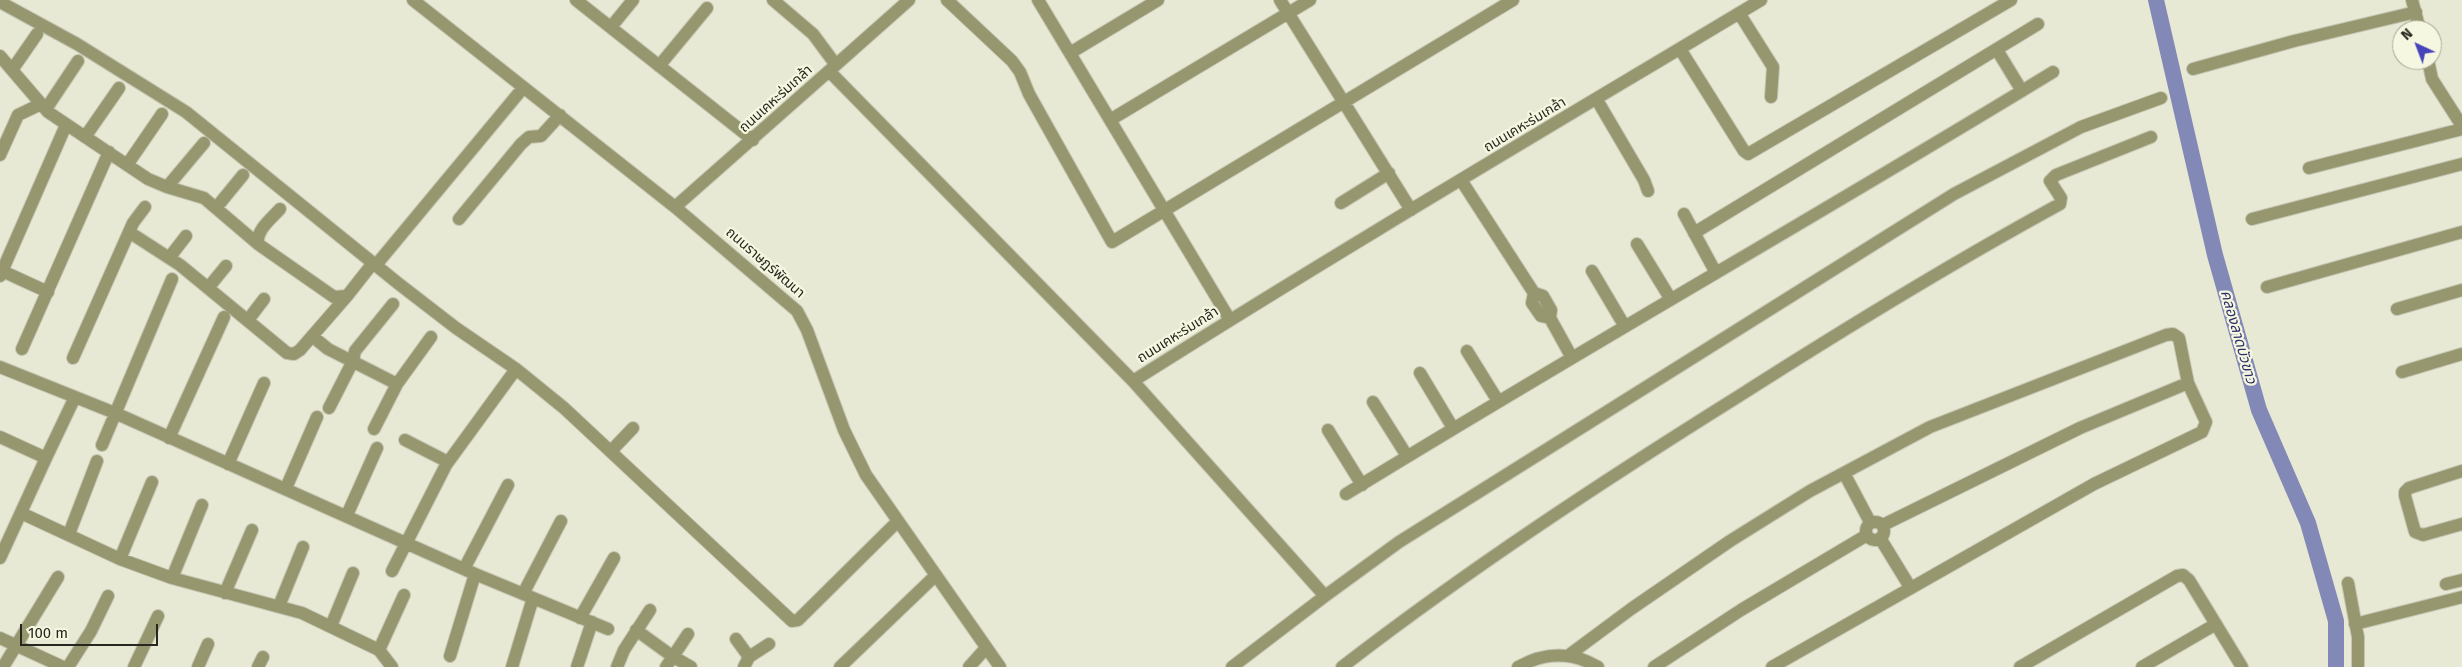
<!DOCTYPE html>
<meta charset="utf-8">
<style>
body{margin:0}
#map{position:relative;width:2462px;height:667px;overflow:hidden;background:#e8e9d4;font-family:"Fira Sans",sans-serif}
canvas{display:block}
.north{position:absolute;left:2392px;top:20px;width:50px;height:50px;box-sizing:border-box;background:#f6f7e1;border:1px solid #a3a493;border-radius:50%;rotate:317deg;font-size:14px;font-weight:700;line-height:20px;text-align:center;color:#27271f}
.north::after{content:'';display:block;margin:auto;width:18px;height:22px;background:#4644ba;clip-path:polygon(50% 0,100% 100%,50% 72%,0 100%)}
.scale{position:absolute;left:20px;top:624px;width:138px;height:22px;box-sizing:border-box;border:2px solid #27271f;border-top:0;padding-left:6px;font-size:15px;line-height:18px;white-space:nowrap;color:#27271f;-webkit-text-stroke:4px #f6f7e1;paint-order:stroke}
</style>
<div id="map">
<canvas width="2462" height="667"></canvas>
<div class="north">N</div>
<div class="scale">100 m</div>
</div>
<script>
const c = document.querySelector('canvas').getContext('2d');
c.lineJoin = 'round';
function strokePath(path, color, width, dash) { c.strokeStyle = color; c.lineWidth = width; c.lineCap = dash ? 'butt' : 'round'; c.setLineDash(dash || []); c.stroke(path); }
function drawText(font, color, halo, rows, align = 'center') {
  c.font = font + ' "Fira Sans","Noto Sans Thai",sans-serif'; c.lineWidth = 4.5; c.setLineDash([]); c.textBaseline = 'middle'; c.strokeStyle = halo; c.fillStyle = color; for (const [text, x, y, turn = 0] of rows) {
    c.save(); c.translate(x, y); c.rotate((+turn || 0) * Math.PI / 180); c.textAlign = isNaN(turn) ? turn : align; if (halo) c.strokeText(text, 0, 0); c.fillText(text, 0, 0); c.restore();
  }
}
const river = new Path2D(`
 M2156,0L2215,255L2259,410L2308,523L2336,621V667`);
const minor = new Path2D(`
 M413,0L675,207L797,311L807,330L844,430L866,475L1000,667
 M576,0L753,140
 M773,0L813,34L836,65
 M947,0L1012,61L1020,72L1029,94L1112,242L1513,0
 M1038,0L1230,320
 M1280,0L1411,210
 M2412,0L2420,30
 M0,2L77,44L186,112L399,284L456,328L516,369L564,408L792,621L798,620L897,522
 M1739,13L1773,67L1771,97
 M611,27L633,0
 M1680,49L1744,151L1748,154L2011,0
 M1997,50L2022,91
 M1070,53L1158,0
 M0,56L48,112L148,179L167,187L204,198L258,244
 M2428,60L2432,79L2462,126
 M659,66L707,8
 M2193,69L2294,41L2416,12
 M12,70L37,34
 M829,71L909,0
 M1597,100L1644,180L1648,191
 M46,109L78,61
 M1110,120L1310,0
 M85,137L119,88
 M0,155L18,115L41,104
 M127,165L162,114
 M2309,168L2462,129
 M1461,180L1534,293L1543,296L1551,310L1550,318L1571,356
 M167,187L204,143
 M1341,203L1389,173
 M675,207L829,71L1133,381C1340,250 1551,126 1761,0
 M216,208L243,175
 M280,209C271,219 256,230 258,244L334,297L347,296L373,263
 M1684,214L1716,273
 M459,219L521,144L529,137L541,136L560,115
 M2252,219L2462,164
 M129,232L180,265L287,353L294,354L300,350L347,296
 M1694,233L2038,24
 M1637,244L1670,298
 M169,258L186,236
 M376,265L523,88
 M0,270L48,292
 M1592,271L1624,325
 M0,276L66,125
 M2267,287L2462,232
 M208,288L226,266
 M1534,293L1532,303L1541,316L1550,318
 M2397,309L2462,290
 M248,320L264,299
 M312,336L328,349L397,384
 M22,349L109,152
 M1467,351L1498,401
 M73,358L133,223L145,207
 M0,367L115,413L475,574L608,629
 M2402,372L2462,354
 M1420,373L1453,428
 M1133,381L1325,596L1399,542L1954,194L2081,127L2161,98
 M1373,402L1407,456
 M329,408L353,361L355,351L393,304
 M374,429L397,384L431,337
 M1328,430L1362,485
 M0,437L46,458L0,558
 M169,438L224,317
 M405,440L448,462
 M102,445L172,279
 M611,451L633,428
 M46,458L75,397
 M228,464L264,383
 M2462,471L2409,488L2405,492V496L2415,532L2423,535L2462,524
 M1844,473L1870,522
 M286,488L317,417
 M1346,494C1580,350 1819,215 2053,72
 M21,513L120,559L172,578L302,613L379,650L392,667
 M347,515L377,448
 M1866 531a9 9 0 1 1 18 0a9 9 0 1 1-18 0Z
 M1883,525L2080,428L2188,383
 M69,534L97,461
 M1880,538L1910,587
 M120,559L152,482
 M464,569L508,485
 M392,571L446,465L516,369
 M172,578L202,505
 M2348,583L2358,637V667
 M2446,584L2462,580
 M225,593L252,530
 M523,594L561,521
 M279,606L303,547
 M580,618L614,558
 M2355,624L2462,597
 M331,626L353,573
 M636,630L672,656L691,667
 M0,638L63,667
 M736,639L749,657L744,667
 M379,650L404,595
 M1569,655L1631,609L1730,541L1810,491L1930,427L2166,335L2173,334L2179,338L2188,383L2206,422L2202,432L2094,484L1772,667
 M450,656L475,574
 M749,657L769,644
 M3,667L58,577
 M68,667L91,631L108,596
 M134,667L158,616
 M198,667L208,644
 M258,667L263,657
 M512,667L533,598
 M577,667L592,622
 M617,667L624,650L650,610
 M666,667L688,634
 M840,667L935,576
 M969,667L986,648
 M1232,667L1325,596
 M1342,667C1469,569 1603,481 1739,396C1844,329 1950,264 2060,204L2061,198L2050,181L2056,175L2151,137
 M1518,667C1545,652 1571,651 1598,667
 M1654,667L1741,610L1867,535
 M2020,667L2177,576L2183,575L2189,580L2242,667
 M2142,667L2216,624`);
const streetNames = [
 ["ถนนเคหะร่มเกล้า",776,99,-42],
 ["ถนนเคหะร่มเกล้า",1525,125,-31],
 ["ถนนราษฏร์พัฒนา",765,263,41],
 ["ถนนเคหะร่มเกล้า",1178,335,-32]
];
const waterNames = [
 ["คลองลาดบัวขาว",2238,337,74]
];
strokePath(river, '#8289b6', 16);
strokePath(minor, '#c5c6b3', 14);
strokePath(minor, '#96976f', 12);
drawText('14px', '#27271f', '#f6f7e1', streetNames);
drawText('italic 15px', '#2d3068', '#f6f7e1', waterNames);
</script>
